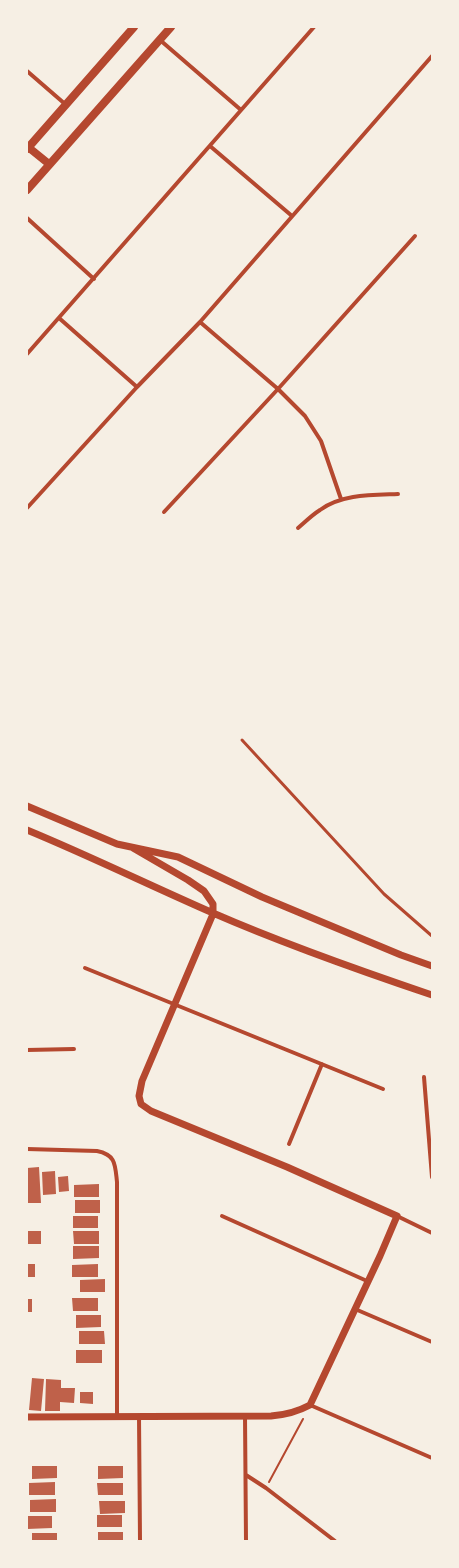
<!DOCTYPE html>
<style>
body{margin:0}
#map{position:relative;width:459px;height:1568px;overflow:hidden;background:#f6efe4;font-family:"Noto Sans",sans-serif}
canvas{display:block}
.frame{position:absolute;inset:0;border:28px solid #f6efe4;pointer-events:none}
</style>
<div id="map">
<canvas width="459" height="1568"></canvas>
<div class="frame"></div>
</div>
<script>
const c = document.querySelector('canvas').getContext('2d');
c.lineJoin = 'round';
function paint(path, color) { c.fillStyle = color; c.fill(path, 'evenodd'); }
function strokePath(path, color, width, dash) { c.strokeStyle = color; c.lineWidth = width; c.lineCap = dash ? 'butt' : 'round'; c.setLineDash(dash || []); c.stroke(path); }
const building = new Path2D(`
 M39,1167L41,1203H27V1168Z
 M55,1171L56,1194L43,1195L42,1172Z
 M68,1176L69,1191L59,1192L58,1177Z
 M99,1184V1197H74V1185Z
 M75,1200H100V1213H75Z
 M73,1216H98V1228H73Z
 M27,1231H41V1244H27Z
 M73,1231H99V1244H74Z
 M73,1246H99V1258L73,1259Z
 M27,1264H35V1277H27Z
 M98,1264V1277H72V1265Z
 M105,1279V1292H80V1280Z
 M72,1298H98V1311H73Z
 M27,1299H32V1312H27Z
 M76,1315H101V1327L76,1328Z
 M79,1331H104L105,1344H79Z
 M76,1350H102V1363H76Z
 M32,1378L44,1379L41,1411L29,1410Z
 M46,1379L61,1380V1388H75L74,1403L60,1402V1411H45Z
 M80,1392H93V1404L80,1403Z
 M32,1466H57V1478L32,1479Z
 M98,1466H123V1478L98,1479Z
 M55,1482V1495H29V1483Z
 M97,1483H123V1495H98Z
 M56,1499V1512H30V1500Z
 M99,1501H125V1513L100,1514Z
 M97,1515H122V1527H97Z
 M27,1516H52V1528L27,1529Z
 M98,1532H123V1541H98Z
 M32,1533H57V1541H32Z`);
const path = new Path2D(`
 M269,1482L303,1419`);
const service = new Path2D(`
 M242,740L384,894L432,936`);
const minor = new Path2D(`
 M160,40L241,110
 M27,71L65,104
 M210,146L292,216
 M27,218L94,279
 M59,318L137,387
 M200,322L278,389L305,416L321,441L341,499
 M27,354L314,27
 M27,508L137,387L200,322L432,56
 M164,512L278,389L415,236
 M298,528C305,522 312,515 320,510C342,494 372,495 398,494
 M85,968L383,1089
 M27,1050L74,1049
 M424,1077L432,1177
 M289,1144L322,1064
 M27,1149L97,1151C116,1155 115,1164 117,1182V1417
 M222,1216L367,1281
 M397,1216L432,1233
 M355,1309L432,1342
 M310,1405L432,1458
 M139,1416L140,1541
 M245,1416L246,1541
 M246,1475L266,1488L335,1541`);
const tertiary = new Path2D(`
 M27,806L117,844L178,857L262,897L401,955L432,966
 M27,830C90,856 151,886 213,913C284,944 358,970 432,995
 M27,1417L271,1416C285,1415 297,1412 310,1405L380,1256L397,1216L287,1167L151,1111L141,1104L139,1096L142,1081L213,914V904L204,891L188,880L133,848`);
const secondary = new Path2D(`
 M28,147L49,164
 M27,149L134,27
 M27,190L171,27`);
paint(building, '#bf614a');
strokePath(path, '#b5482f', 2);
strokePath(service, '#b5482f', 3);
strokePath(minor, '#b5482f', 4);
strokePath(tertiary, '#b5482f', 7);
strokePath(secondary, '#b5482f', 8);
</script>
